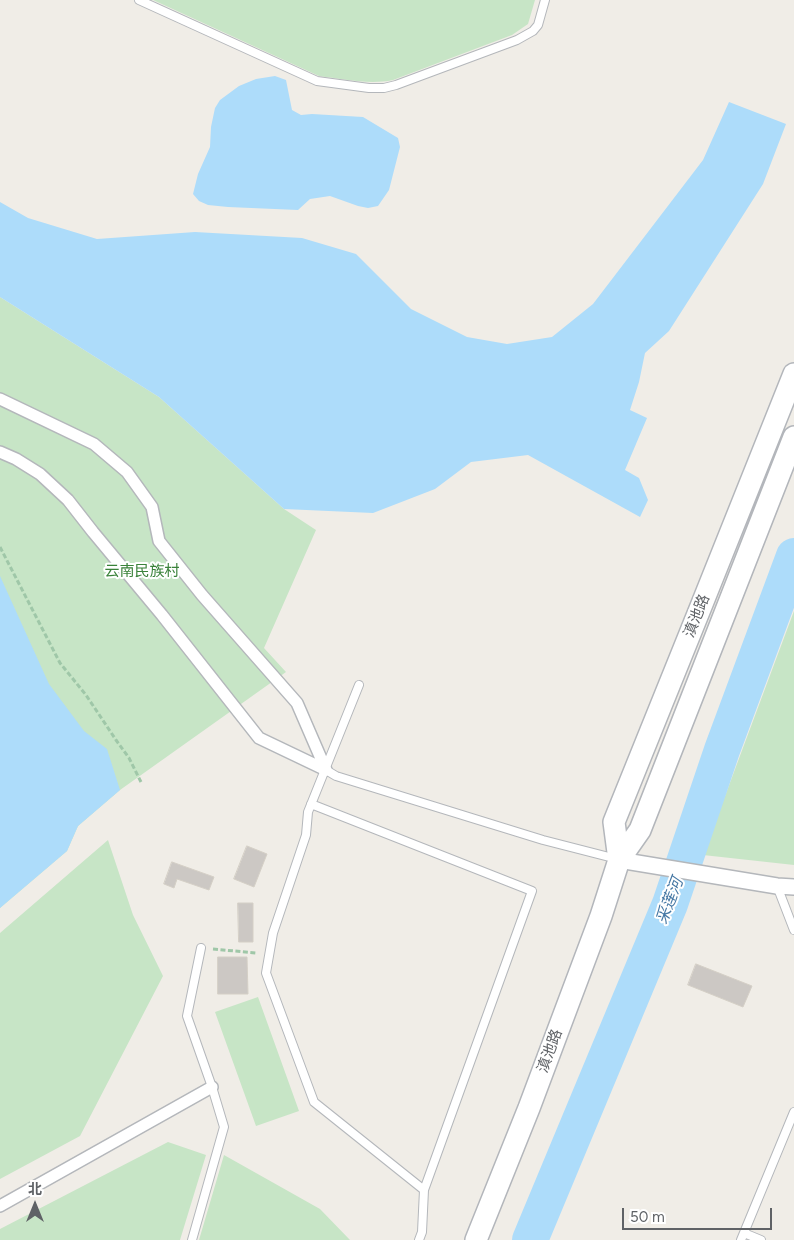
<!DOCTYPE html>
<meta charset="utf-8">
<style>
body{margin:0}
#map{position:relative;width:794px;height:1240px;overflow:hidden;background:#f0ede7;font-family:Figtree,"Noto Sans SC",sans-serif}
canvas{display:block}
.north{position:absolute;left:10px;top:1180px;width:50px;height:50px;-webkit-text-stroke:4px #fff;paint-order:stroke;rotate:0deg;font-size:14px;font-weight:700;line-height:20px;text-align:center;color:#5f6266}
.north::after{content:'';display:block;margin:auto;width:18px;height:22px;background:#5f6266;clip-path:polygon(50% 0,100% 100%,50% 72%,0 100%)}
.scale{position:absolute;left:622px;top:1208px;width:150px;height:22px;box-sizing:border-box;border:2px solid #5f6266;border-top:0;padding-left:6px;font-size:15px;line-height:18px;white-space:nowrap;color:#5f6266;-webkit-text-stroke:4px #fff;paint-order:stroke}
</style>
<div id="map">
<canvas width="794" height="1240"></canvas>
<div class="north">北</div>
<div class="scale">50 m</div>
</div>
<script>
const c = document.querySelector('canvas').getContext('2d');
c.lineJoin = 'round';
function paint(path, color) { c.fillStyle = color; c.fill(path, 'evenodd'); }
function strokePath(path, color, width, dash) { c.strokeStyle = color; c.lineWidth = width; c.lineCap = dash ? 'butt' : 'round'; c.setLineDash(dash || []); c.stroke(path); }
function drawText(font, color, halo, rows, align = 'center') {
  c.font = font + ' Figtree,"Noto Sans SC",sans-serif'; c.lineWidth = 4; c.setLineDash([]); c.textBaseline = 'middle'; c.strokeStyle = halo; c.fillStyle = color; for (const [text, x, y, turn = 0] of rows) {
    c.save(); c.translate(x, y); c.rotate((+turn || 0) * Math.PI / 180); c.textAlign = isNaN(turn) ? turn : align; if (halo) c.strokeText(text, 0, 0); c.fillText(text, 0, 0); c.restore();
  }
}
const green = new Path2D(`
 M153,0H535L528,24L512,35L393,80C369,85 343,79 319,76Z
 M0,297L159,397L284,509L316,530L264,648L286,672L120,790L78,826L67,851L0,908Z
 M794,611V865L703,855Z
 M108,840L133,915L163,976L80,1136L0,1179V933Z
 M258,997L299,1111L256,1126L215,1012Z
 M168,1142L206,1155L180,1240H0V1229Z
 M224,1155L320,1209L350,1240H199Z`);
const water = new Path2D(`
 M275,76L286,80L292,110L301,115L312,114L363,117L398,138L400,147L389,190L378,206L368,208L358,206L330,196L310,199L298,210L228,207L208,205L199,201L193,194L198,174L210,147L211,127L215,108L220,100L239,86L256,79Z
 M729,102L786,124L763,184L669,331L645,353L639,382L630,410L647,418L625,470L639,478L648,500L640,517L528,455L471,462L435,489L373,513L284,509L159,397L0,297V202L28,218L97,239L195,232L302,238L356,254L411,309L467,337L507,344L552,337L593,304L703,160Z
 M0,576L49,684L84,731L107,749L120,790L78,826L67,851L0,908Z`);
const river = new Path2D(`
 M530,1240L670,904L722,750L794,556`);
const building = new Path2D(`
 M247,846L267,854L254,887L234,879Z
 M172,862L214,877L209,890L177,879L174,888L164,884Z
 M238,903H253V942H239Z
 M218,957H247L248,994H218Z
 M696,964L752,986L743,1007L688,985Z`);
const path = new Path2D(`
 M0,547L60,663L86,695L116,740L129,758L141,782
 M213,949L256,953`);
const service = new Path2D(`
 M139,0L317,81L369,88H384L396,85L517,40L533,31L538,25L545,0
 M359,685L308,812L306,835L273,933L266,973L314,1102L424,1190L422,1232L419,1240
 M326,770L336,776L543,840L617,859
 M311,804L532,891L424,1190
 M777,886L794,930
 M744,1233L761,1240
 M192,1240L224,1127L212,1087L187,1016L201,948
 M741,1240L794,1112`);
const pedestrian = new Path2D(`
 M0,399L94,444L127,472L152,507L159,541L202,595L297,703L326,770
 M0,452L16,459L40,474L68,500L93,532L162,615L259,738L326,770
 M0,1206L212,1087`);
const minor = new Path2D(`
 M619,860L777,886L794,887`);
const secondary = new Path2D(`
 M619,860L614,822L702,604L794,374
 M476,1240L529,1108L601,916L619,860L640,830L794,437`);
const parkNames = [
 ["云南民族村",142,572]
];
const streetNames = [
 ["滇池路",697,616,-68],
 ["滇池路",550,1051,-70]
];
const waterNames = [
 ["采莲河",670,901,-69]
];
paint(green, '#c7e5c6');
paint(water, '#addcfa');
strokePath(river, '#addcfa', 36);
paint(building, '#ccc8c4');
strokePath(building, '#d4cfc6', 1);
strokePath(service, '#b4b7bb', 10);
strokePath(pedestrian, '#b4b7bb', 14);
strokePath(minor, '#b4b7bb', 18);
strokePath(secondary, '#b3b6bb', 24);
strokePath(path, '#9fc7a8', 3, [5, 2.5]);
strokePath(service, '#fff', 8);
strokePath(pedestrian, '#fff', 11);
strokePath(minor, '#fff', 15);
strokePath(secondary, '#fff', 21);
drawText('15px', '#3a823a', '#fff', parkNames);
drawText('15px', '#5f6266', '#fff', streetNames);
drawText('italic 16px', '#4678a4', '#fff', waterNames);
</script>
